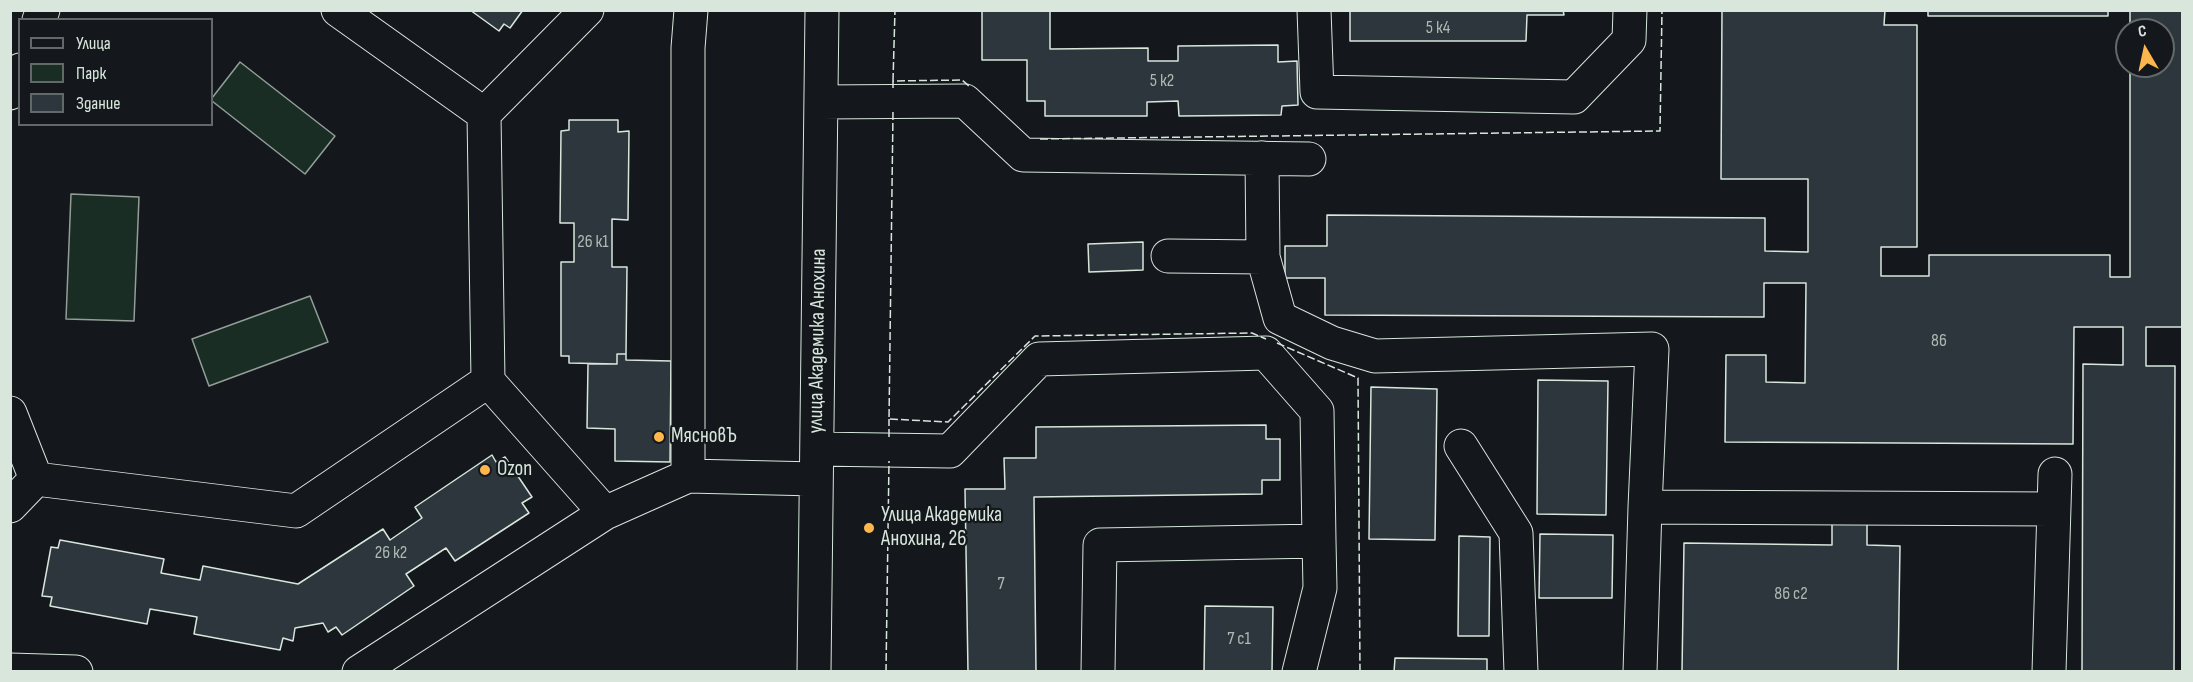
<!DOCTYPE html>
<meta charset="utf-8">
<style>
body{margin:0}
#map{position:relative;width:2193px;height:682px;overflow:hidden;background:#14181c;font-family:"Sofia Sans Condensed",sans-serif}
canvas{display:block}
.frame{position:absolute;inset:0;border:12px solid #d8e6dc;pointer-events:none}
.legend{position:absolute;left:18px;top:18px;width:195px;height:108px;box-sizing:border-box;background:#14181c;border:2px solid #626a69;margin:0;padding:8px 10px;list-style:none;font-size:18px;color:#d8e6dc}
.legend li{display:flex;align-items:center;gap:12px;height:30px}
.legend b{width:30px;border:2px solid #626a69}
.north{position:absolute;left:2115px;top:18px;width:60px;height:60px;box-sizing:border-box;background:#14181c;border:2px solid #626a69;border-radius:50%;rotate:351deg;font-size:16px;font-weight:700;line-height:24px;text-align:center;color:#d8e6dc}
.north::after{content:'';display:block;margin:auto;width:21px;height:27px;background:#ffb74d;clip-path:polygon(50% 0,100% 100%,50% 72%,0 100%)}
</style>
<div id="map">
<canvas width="2193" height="682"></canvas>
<div class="frame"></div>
<ul class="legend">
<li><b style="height:8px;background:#14181c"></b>Улица</li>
<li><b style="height:16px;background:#1a2d24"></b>Парк</li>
<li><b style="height:16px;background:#2c363c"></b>Здание</li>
</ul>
<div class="north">С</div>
</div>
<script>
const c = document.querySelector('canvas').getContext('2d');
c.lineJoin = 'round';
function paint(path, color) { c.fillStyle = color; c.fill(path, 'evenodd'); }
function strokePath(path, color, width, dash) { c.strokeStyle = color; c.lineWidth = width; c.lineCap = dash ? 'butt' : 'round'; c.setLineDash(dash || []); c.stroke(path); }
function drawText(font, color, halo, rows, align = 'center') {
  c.font = font + ' "Sofia Sans Condensed",sans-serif'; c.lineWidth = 4.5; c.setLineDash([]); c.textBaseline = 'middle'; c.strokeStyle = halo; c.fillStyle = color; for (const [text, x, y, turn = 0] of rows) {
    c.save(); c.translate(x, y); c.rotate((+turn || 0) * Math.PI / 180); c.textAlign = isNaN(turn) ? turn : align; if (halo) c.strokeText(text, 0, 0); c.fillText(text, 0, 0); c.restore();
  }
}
const green = new Path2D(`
 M240,62L335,136L305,174L212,101V98Z
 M71,194L139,197L134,321L66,319Z
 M310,296L328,342L209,386L192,339Z`);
const building = new Path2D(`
 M470,10H523L510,28L504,24L499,31Z
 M982,10H1050V49L1148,48V61H1178V46L1278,45V62L1297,61L1298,105L1282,106L1281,115L1179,116L1178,101L1147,102V116H1045V101H1027V60H982Z
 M1350,10H1563L1564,15H1527L1526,41H1350Z
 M1722,10H1885L1884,25H1917V247H1881V276H1929V255H2110V277H2130V66H2163V30H2130V10H2182V327H2146V366H2175L2174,672H2082L2083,364L2123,365V327H2074L2073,444L1725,442L1726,355H1766V382L1805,383L1806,283H1764V317L1325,315V278H1285V246H1327V215L1765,218V251L1808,252V179H1721Z
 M1928,10H2108V16H1928Z
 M569,120H618V132L629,131L628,220L612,219V267H627L626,354H617V364L569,363V356H561V262H574V223H560L561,131L569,130Z
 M1143,242V270L1089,272L1088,244Z
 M617,354H626V360L671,361L670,462L615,461V429L587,428L588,364H617Z
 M1538,380L1608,381L1606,515L1537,514Z
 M1371,387L1437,389L1435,540L1369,539Z
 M1266,425V439H1280V480H1262V494L1034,497L1036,672H968L965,489H1005L1004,458H1036V427Z
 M492,455L496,462L505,457L532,497L522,503L529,513L455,561L446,548L406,574L414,586L342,635L336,627L328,632L323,623L295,628L293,641L283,638L280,650L194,634L197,617L150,609L147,624L50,606L52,597L42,596L51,547L58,548L60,540L164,559L161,573L200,580L203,566L298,584L383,529L390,540L422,518L415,507Z
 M1832,523H1867V545L1900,546L1898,672H1682L1684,543L1832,545Z
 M1540,534L1613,535L1612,598H1539Z
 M1459,536L1490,537L1489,636H1458Z
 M1205,606L1273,607L1272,672H1204Z
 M1395,658L1487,659V672H1394Z`);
const minor = new Path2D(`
 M1314,10L1317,92L1574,97L1629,40L1630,10
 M39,20L43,10
 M10,93L20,70
 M821,102L965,101L1023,155L1309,159
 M484,114L587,10
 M1262,158L1263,257L1280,318L1332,343L1375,356L1652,349L1645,507
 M1168,256L1263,257
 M488,381L605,513
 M10,413L36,479L296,511L488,381L484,114L338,10
 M1461,446L1516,533L1521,672
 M817,449L950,451L1039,359L1266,353L1317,411L1319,541L1100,545L1098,672
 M688,476L816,479
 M10,506L36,479
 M10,670L76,672
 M359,672L605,513L688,476V48L691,10
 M814,672L822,10
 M1299,672L1320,588L1319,541
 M1640,672L1645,507L2052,509
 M2049,672L2055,474`);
const fence = new Path2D(`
 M893,81L895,10
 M893,88V81L962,80L970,87
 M893,112L889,419L948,422L1035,336L1252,333L1266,339
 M1040,139L1660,131L1662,10
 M1277,343L1358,378L1360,672
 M889,437V419
 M886,672L889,461`);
const markers = [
 [659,437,6,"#ffb74d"],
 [485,470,6,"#ffb74d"],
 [869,528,6,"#ffb74d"]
];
const numberNames = [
 ["5 к4",1438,28],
 ["5 к2",1162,81],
 ["26 к1",593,242],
 ["86",1939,341],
 ["26 к2",391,553],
 ["7",1001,584],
 ["86 с2",1791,594],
 ["7 с1",1239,639]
];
const streetNames = [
 ["улица Академика Анохина",818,341,-89]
];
const poiNames = [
 ["МясновЪ",671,437],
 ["Ozon",497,470],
 ["Улица Академика",881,516],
 ["Анохина, 26",881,540]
];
paint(green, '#1a2d24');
strokePath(green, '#939e99', 1.5);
paint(building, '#2c363c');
strokePath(building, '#d8e6dc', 1.5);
strokePath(minor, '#d8e6dc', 35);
strokePath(minor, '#14181c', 33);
strokePath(fence, '#d8e6dc', 1.5, [8, 3]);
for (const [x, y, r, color] of markers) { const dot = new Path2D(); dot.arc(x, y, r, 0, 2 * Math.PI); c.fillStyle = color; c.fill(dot); strokePath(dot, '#14181c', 2); }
drawText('18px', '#adbab4', null, numberNames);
drawText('21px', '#d8e6dc', '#14181c', streetNames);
drawText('21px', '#d8e6dc', '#14181c', poiNames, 'left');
</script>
